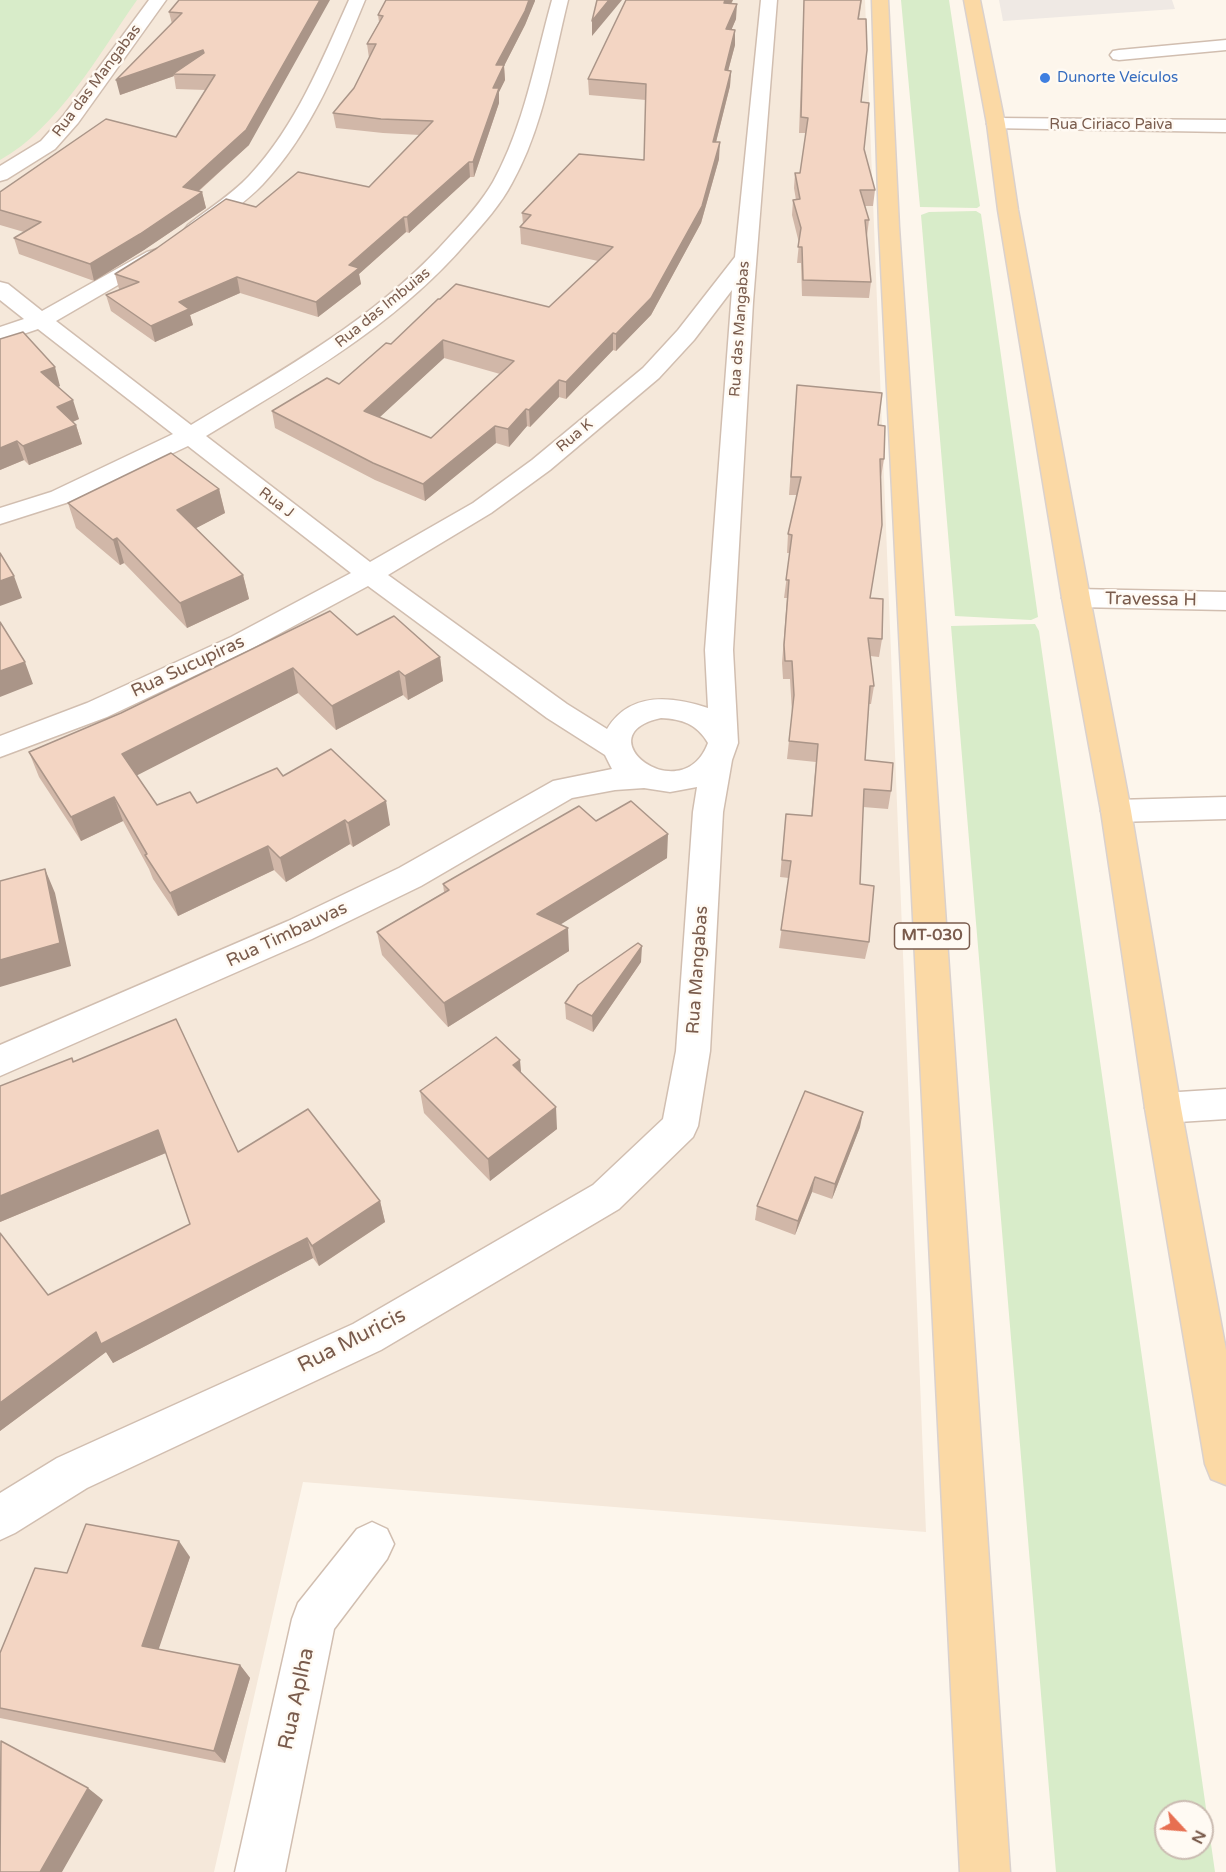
<!DOCTYPE html>
<meta charset="utf-8">
<style>
body{margin:0}
#map{position:relative;width:1226px;height:1872px;overflow:hidden;background:#fdf6ec;font-family:"Varela Round",sans-serif}
canvas{display:block}
.north{position:absolute;left:1154px;top:1800px;width:60px;height:60px;box-sizing:border-box;background:#fffaf3;border:2px solid #cabbb1;border-radius:50%;rotate:116deg;font-size:16px;font-weight:700;line-height:24px;text-align:center;color:#7a5c4d}
.north::after{content:'';display:block;margin:auto;width:21px;height:27px;background:#e76f51;clip-path:polygon(50% 0,100% 100%,50% 72%,0 100%)}
</style>
<div id="map">
<canvas width="1226" height="1872"></canvas>
<div class="north">N</div>
</div>
<script>
const c = document.querySelector('canvas').getContext('2d');
c.lineJoin = 'round';
function paint(path, color) { c.fillStyle = color; c.fill(path, 'evenodd'); }
function strokePath(path, color, width, dash) { c.strokeStyle = color; c.lineWidth = width; c.lineCap = dash ? 'butt' : 'round'; c.setLineDash(dash || []); c.stroke(path); }
function drawText(font, color, halo, rows, align = 'center') {
  c.font = font + ' "Varela Round",sans-serif'; c.lineWidth = 5; c.setLineDash([]); c.textBaseline = 'middle'; c.strokeStyle = halo; c.fillStyle = color; for (const [text, x, y, turn = 0] of rows) {
    c.save(); c.translate(x, y); c.rotate((+turn || 0) * Math.PI / 180); c.textAlign = isNaN(turn) ? turn : align; if (halo) c.strokeText(text, 0, 0); c.fillText(text, 0, 0); c.restore();
  }
}
const residential = new Path2D(`
 M0,0H865L926,1532L303,1482L214,1872H0Z`);
const industrial = new Path2D(`
 M999,0H1172L1175,9L1003,21Z`);
const green = new Path2D(`
 M0,0H137C99,54 58,128 0,160Z
 M901,0H949L980,206L977,208L920,207Z
 M976,211L981,214L1038,617L1031,620L955,616L921,215L929,212Z
 M1035,624L1039,631L1215,1872H1056L951,626ZM1166,1812H1202V1848H1166Z`);
const minor = new Path2D(`
 M149,0H166L78,123L55,149L7,179L0,181V166L41,141L64,115Z
 M349,0H365C338,65 312,132 263,184C245,203 223,217 202,233L195,235L188,233L185,229L188,225C208,209 231,195 249,176C296,126 321,62 349,0Z
 M552,0H568C553,61 543,128 512,183C501,204 484,223 468,241C394,327 301,378 206,436L370,562L473,503L532,460L643,368L678,330L735,257L761,0H777L753,302L733,650L738,743L732,760L723,812L710,1051L698,1126L693,1137L619,1209L381,1350L87,1488L15,1533L0,1540V1493L57,1458L353,1324L593,1185L663,1119L676,1051L693,812L697,787L670,792L644,788L615,790L572,798L421,886L312,939L0,1076V1045L288,921L399,868L553,781L612,769L605,755L547,718L368,586L251,649L107,717L0,757V736L87,703L231,637L351,573L188,446L69,502L0,524V508L51,492L173,434L38,329L0,342V327L24,319L0,300V282L8,284L42,311L147,252L154,250L161,252L165,256L161,260L56,321L191,425C284,369 379,317 451,235C466,219 482,201 493,182C524,126 535,61 552,0ZM732,290L705,650L708,708C672,696 630,691 607,729L567,704L388,575L491,513L550,470L659,378L694,340ZM661,718C682,719 697,724 708,743C682,812 582,735 661,718Z
 M1226,40V50L1119,60L1113,59L1110,55L1113,51L1119,50Z
 M996,118L1226,120V132L989,128L987,124L989,120Z
 M1076,589L1226,592V610L1076,607L1066,604L1062,598L1066,592Z
 M1226,797V819L1116,822L1105,819L1101,811L1105,803L1116,800Z
 M1226,1089V1119L1163,1123L1150,1119L1145,1108L1150,1097L1163,1093Z
 M372,1522L387,1529L394,1544L387,1559L334,1629L285,1872H235L292,1619L298,1603L357,1529Z`);
const major = new Path2D(`
 M872,0H888L899,227L1010,1872H960L879,227Z
 M964,0H980L1005,124L1018,210L1090,598L1131,811L1181,1108L1226,1350V1485L1211,1479L1205,1464L1145,1108L1101,811L1062,598L998,210L987,124Z`);
const wall = new Path2D(`
 M179,0L249,145L199,191L202,192L206,208L144,250L94,281L19,254L14,238L24,232L0,225V192L176,137L206,90L176,89L174,76L120,95L172,24L169,12Z
 M386,0H535L525,25L504,66L505,80L499,92V103L474,177H470L409,233L406,232L359,274L361,284L318,317L240,293L190,315L193,325L155,342L111,311L106,295L120,290L119,289L115,274L256,207L369,187L420,135L383,133L336,128L333,113L354,88L369,58L367,44L379,22L378,15Z
 M733,0L731,4L736,19L731,30L735,45L728,71H731L730,86L716,142L719,159L701,223L651,315L616,351L613,350L566,399L559,397L530,427L527,426L509,447L496,443L425,501L375,480L275,428L272,411L339,384L391,344L549,307L598,261L521,244L520,227L523,224L522,213L644,160L646,100L589,95L588,79ZM444,358L500,374L431,438L379,417Z
 M804,0H862L859,19L861,102L864,149L875,190L873,206H865L869,220L867,236L871,282L869,298L802,296L801,263H797L799,243L792,215L793,200H796L794,188L795,173H800L806,133H799Z
 M0,339L60,386L58,387L79,419L73,422L76,425L82,444L29,465L24,460L0,470Z
 M797,385L878,425L884,459L881,477L870,598L882,639L879,657L870,656L874,686L871,704H869L865,760L891,791L888,809L863,807L860,884L869,942L865,959L779,948L789,878L780,877L786,814L811,816L816,762L787,759L792,713L790,679H783L782,663L787,598H784L790,553H787L788,534L797,495H789Z
 M219,489L225,513L196,528L243,575L249,599L187,628L124,563L120,565L76,528L68,503Z
 M357,635L440,657L443,681L408,700L403,695L336,730L298,693L136,775L157,805L197,803L283,776L390,825L353,847L350,844L286,882L274,870L178,916L153,879L149,869L123,821L81,841L39,777L29,752Z
 M596,821L667,858L560,924L569,951L448,1027L382,955L377,932L444,892L443,884Z
 M641,962L593,1032L566,1019L565,1003Z
 M74,1061L238,1152L380,1201L385,1222L319,1266L313,1258L113,1363L106,1352L0,1431V1233L48,1295L190,1224L166,1153L0,1222V1086Z
 M521,1074L557,1129L490,1181L424,1113L420,1091Z
 M860,1127L832,1199L812,1192L795,1235L755,1220L757,1206Z
 M190,1557L158,1649L240,1665L250,1678L225,1763L0,1718V1653L67,1573Z`);
const shadedWall = new Path2D(`
 M320,0H330L249,145L186,202L183,187Z
 M529,0H535V1L525,25L504,66L505,80L499,92V103L474,177L473,162L493,88L496,65Z
 M609,0H622L592,36V21Z
 M725,0H733L723,18L724,3Z
 M737,4L736,19L725,45L726,29Z
 M735,30V45L724,86L725,70Z
 M203,50L206,65L173,74L174,76L120,95L116,80Z
 M731,71L730,86L712,158L713,142Z
 M720,142L719,159L701,223L651,315L616,351V334Z
 M469,162L470,177L409,233L407,217Z
 M202,192L206,208L144,250L94,281L90,264Z
 M404,217L406,232L359,274L361,284L318,317L316,302L349,265Z
 M237,277L240,293L190,315L193,325L155,342L151,326L179,302Z
 M613,333V350L566,399V382Z
 M443,340L444,358L367,429L364,411Z
 M55,367L60,386L47,391L41,372Z
 M559,380V397L530,427L529,410Z
 M73,400L79,419L63,426L57,407Z
 M526,409L527,426L509,447L508,429Z
 M76,425L82,444L29,465L23,446Z
 M495,426L496,443L425,501L423,484Z
 M17,441L24,460L0,470V448Z
 M219,489L225,513L183,535L177,510Z
 M117,538L124,563L120,565L113,540Z
 M243,575L249,599L187,628L180,603Z
 M14,576L22,598L0,606V581Z
 M440,657L443,681L408,700L405,676Z
 M25,662L33,684L0,697V671Z
 M293,668L298,693L130,779L122,754Z
 M399,671L403,695L336,730L332,706Z
 M114,797L123,821L81,841L71,817Z
 M386,801L390,825L353,847L348,823Z
 M345,820L350,844L286,882L280,858Z
 M668,834L667,858L539,938L537,914Z
 M268,846L274,870L178,916L170,893Z
 M45,869L55,893L71,966L0,987V960Z
 M568,928L569,951L448,1027L444,1003Z
 M642,946L641,962L593,1032L592,1016Z
 M520,1060L522,1082L513,1065Z
 M556,1107L557,1129L490,1181L488,1159Z
 M863,1112L860,1127L832,1199L835,1184Z
 M158,1130L168,1152L0,1222V1196Z
 M815,1177L812,1192L795,1235L798,1221Z
 M380,1201L385,1222L319,1266L312,1246Z
 M307,1238L313,1258L113,1363L106,1352L0,1431V1403L96,1332Z
 M179,1541L190,1557L155,1660L142,1646Z
 M240,1665L250,1678L225,1763L214,1751Z
 M88,1788L103,1800L62,1872H40Z`);
const building = new Path2D(`
 M179,0H320L246,130L183,187L202,192L140,234L90,264L14,238L41,222L0,210V192L106,119L176,137L215,75L173,74L204,53L203,50L116,80L182,13L169,12Z
 M386,0H529L525,11L496,65H504L493,88H499L473,162H469L407,217H404L349,265L359,268L316,302L237,277L179,302L189,309L151,326L106,295L139,282L115,274L157,248L226,199L256,207L298,172L369,187L433,121L381,119L333,113L354,88L376,44H367L383,16L378,15Z
 M597,0H609L592,21Z
 M626,0H725L724,3L737,4L726,29L735,30L725,70L731,71L713,142H720L702,206L651,298L616,334L613,333L566,382L559,380L529,410L526,409L508,429L495,426L423,484L373,463L272,411L327,378L339,384L386,343L391,344L438,299H440L456,284L549,307L613,247L520,227L531,215L522,213L579,154L644,160L646,84L588,79ZM443,340L514,361L431,438L364,411Z
 M804,0H861L858,19H866L867,50L861,102L869,103L864,149L875,190H860L869,220H865L871,282L803,280L802,247H798L801,228L793,200L800,199L795,173H800L808,118L801,117Z
 M23,332L55,367L41,372L73,400L57,407L76,425L23,446L17,441L0,448V339Z
 M797,385L882,393L878,425L885,426L884,459H880L882,525L870,598L883,599L882,639L868,638L874,686H870L865,760L893,763L891,791L864,789L860,884L874,886L869,942L781,930L791,861L782,860L786,814L812,816L818,744L789,741L794,695L792,661H785L784,645L789,580H786L792,535L788,534L801,477H791Z
 M171,453L219,489L177,510L243,575L180,603L117,538L113,540L68,503Z
 M0,553L14,576L0,581Z
 M330,611L357,635L394,616L440,657L405,676L399,671L332,706L293,668L122,754L157,805L190,792L197,803L277,768L283,776L331,749L386,801L348,823L345,820L280,858L268,846L170,893L145,855L147,854L114,797L71,817L29,752L121,713Z
 M0,622L25,662L0,671Z
 M631,801L668,834L537,914L568,928L444,1003L377,932L449,890L443,884L579,806L596,821Z
 M45,869L60,943L0,960V881Z
 M638,943L642,946L592,1016L565,1003L578,985Z
 M176,1019L238,1152L308,1109L380,1201L312,1246L307,1238L101,1344L96,1332L0,1403V1233L48,1295L190,1224L158,1130L0,1196V1086L72,1058L73,1062Z
 M496,1037L520,1060L513,1065L556,1107L488,1159L420,1091Z
 M805,1091L863,1112L835,1184L815,1177L798,1221L757,1206Z
 M86,1524L179,1541L142,1646L240,1665L214,1751L0,1708V1653L35,1568L67,1573Z
 M1,1741L88,1788L40,1872H0Z`);
const markers = [
 [1045,78,6,"#3f7fe0"]
];
const farShopnames = [
 ["Dunorte Veículos",1057,78]
];
const farStreetnames = [
 ["Rua das Mangabas",97,81,-53],
 ["Rua Ciriaco Paiva",1111,125],
 ["Rua das Imbuias",383,308,-39],
 ["Rua das Mangabas",740,329,-86],
 ["Rua K",575,436,-40],
 ["Rua J",276,503,37]
];
const shields = [
 [932,936,75]
];
const shieldNames = [
 ["MT-030",932,936]
];
const streetNames = [
 ["Travessa H",1151,600,1],
 ["Rua Sucupiras",188,667,-25],
 ["Rua Timbauvas",287,935,-25],
 ["Rua Mangabas",698,970,-86]
];
const nearStreetnames = [
 ["Rua Muricis",352,1341,-27],
 ["Rua Aplha",297,1699,-78]
];
paint(residential, '#f5e8da');
paint(industrial, '#efe9e4');
paint(green, '#d8ecc9');
strokePath(minor, '#d1beb0', 3);
strokePath(major, '#dad1cd', 3);
paint(minor, '#fff');
paint(major, '#fbd9a5');
paint(wall, '#d1b7a8');
paint(shadedWall, '#aa9588');
paint(building, '#f3d5c3');
strokePath(building, '#aa9588', 1.5);
for (const [x, y, r, color] of markers) { const dot = new Path2D(); dot.arc(x, y, r, 0, 2 * Math.PI); c.fillStyle = color; c.fill(dot); strokePath(dot, '#fffaf3', 2); }
drawText('15px', '#366cbe', '#fffaf3', farShopnames, 'left');
drawText('15px', '#7a5c4d', '#fffaf3', farStreetnames);
for (const [x, y, w] of shields) { const box = new Path2D(); box.roundRect(x - w / 2, y - 13, w, 26, 4.5); c.fillStyle = '#fffaf3'; c.fill(box); strokePath(box, '#7a5c4d', 1.5); }
drawText('bold 16px', '#7a5c4d', null, shieldNames);
drawText('18px', '#7a5c4d', '#fffaf3', streetNames);
drawText('21px', '#7a5c4d', '#fffaf3', nearStreetnames);
</script>
